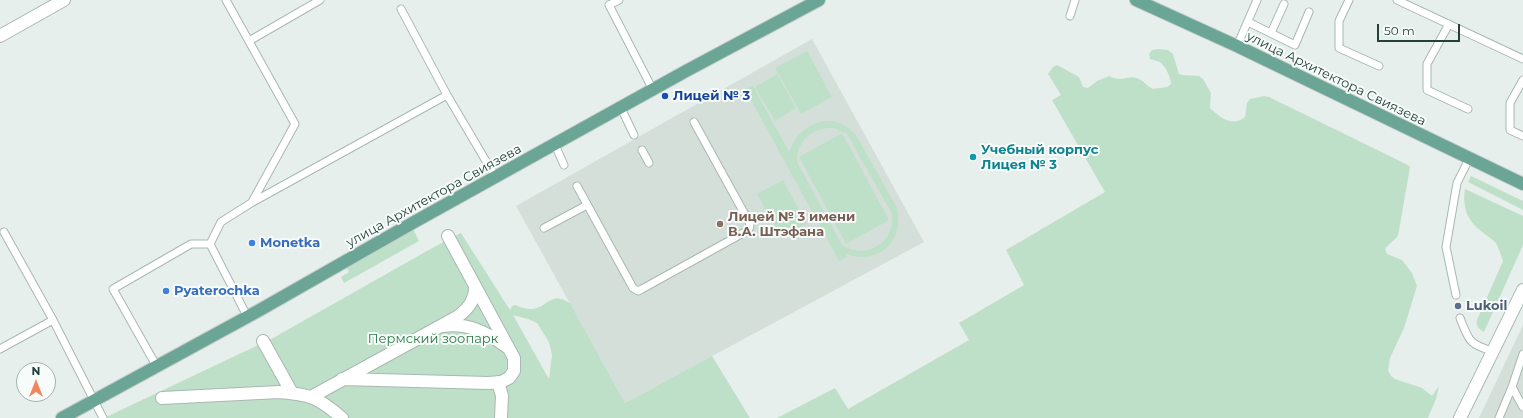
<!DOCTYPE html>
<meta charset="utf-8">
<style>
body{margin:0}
#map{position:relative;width:1523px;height:418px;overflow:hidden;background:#e6efeb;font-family:Montserrat,sans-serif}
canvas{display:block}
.north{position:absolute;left:16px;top:362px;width:40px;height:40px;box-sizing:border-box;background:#f7fbf9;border:1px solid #a3b1ad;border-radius:50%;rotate:0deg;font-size:11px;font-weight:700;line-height:16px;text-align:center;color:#24423a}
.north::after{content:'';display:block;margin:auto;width:14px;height:18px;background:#f4845f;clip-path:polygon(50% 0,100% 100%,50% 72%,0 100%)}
.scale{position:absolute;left:1377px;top:24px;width:83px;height:18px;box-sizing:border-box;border:2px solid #24423a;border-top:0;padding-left:5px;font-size:12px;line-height:14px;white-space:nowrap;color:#24423a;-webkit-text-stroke:3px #f7fbf9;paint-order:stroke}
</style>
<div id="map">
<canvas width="1523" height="418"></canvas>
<div class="north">N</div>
<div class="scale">50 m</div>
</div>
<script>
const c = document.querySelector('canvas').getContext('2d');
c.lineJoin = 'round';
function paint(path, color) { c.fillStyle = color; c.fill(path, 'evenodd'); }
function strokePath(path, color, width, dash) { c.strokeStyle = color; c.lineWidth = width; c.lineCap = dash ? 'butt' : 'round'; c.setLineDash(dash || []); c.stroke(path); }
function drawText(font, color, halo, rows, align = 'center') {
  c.font = font + ' Montserrat,sans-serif'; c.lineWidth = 4; c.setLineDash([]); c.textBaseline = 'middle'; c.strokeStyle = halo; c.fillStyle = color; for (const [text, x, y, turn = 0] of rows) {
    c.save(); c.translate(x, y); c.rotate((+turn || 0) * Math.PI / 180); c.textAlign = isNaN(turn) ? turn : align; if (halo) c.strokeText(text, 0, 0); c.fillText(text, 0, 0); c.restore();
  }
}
const built = new Path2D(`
 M812,39L924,242L625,403L516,206Z
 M1523,325V418H1479Z`);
const green = new Path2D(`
 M1158,49L1168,50L1173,54L1179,74L1182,75L1199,76L1203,79L1211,93L1210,108C1220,117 1232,128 1245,117L1247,103L1250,99L1264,96L1269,97L1408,165L1410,167L1398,236C1394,241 1389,243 1385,249L1387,254L1402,260L1412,273L1417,286L1404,328L1390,358L1388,370L1391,376L1395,379L1422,388L1432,396L1439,386L1436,399L1428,418H777L835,388L848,409L969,340L959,323L1024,285L1006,250L1105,192L1052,100L1061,95L1048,74L1053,67L1057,65L1079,77L1083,87L1088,88L1097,81L1109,76C1124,83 1126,75 1137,78C1143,80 1147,86 1153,89L1167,87L1171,84C1171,77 1165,66 1160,62C1157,61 1153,60 1150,59L1149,54L1152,50Z
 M807,51L832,97L801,114L775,68Z
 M777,74L796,108L775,121L755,87Z
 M753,86L789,152C792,147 794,140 798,136C815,116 842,116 857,137L897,208C905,241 878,266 846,254L847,257L839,261L745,89ZM827,128H834L847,134L891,212C898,241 866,261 842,245L797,162C797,143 808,131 827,128Z
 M842,133L889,220L846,244L799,157Z
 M1471,176L1523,201V210L1468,182Z
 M783,180L807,224L781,238L757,194Z
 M1465,189L1523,216V245L1484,332C1479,329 1476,326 1477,320L1503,261C1501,255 1499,249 1496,243C1492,239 1486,235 1481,231C1467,221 1462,206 1465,189Z
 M412,227L419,241L344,283L341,277L349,272L345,264Z
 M461,233L510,310L512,306L515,305C544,318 544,295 561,299C564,299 567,302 570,303L625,403L712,356L750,418H104L273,338L434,247ZM513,315L528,319L537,323L549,342L552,355L549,379Z`);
const lane = new Path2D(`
 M226,0L295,124L252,202
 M619,0L609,5L653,90
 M1349,0L1339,21V48L1379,66
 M1397,0L1523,59
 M401,9L447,95L496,178
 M1070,16L1075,0
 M1248,22L1295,45L1309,12
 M1449,24L1427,64V90L1468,109
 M1271,33L1284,4
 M249,41L320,0
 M1237,46L1257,0
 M1523,80L1510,103V130L1523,136
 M621,108L634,135
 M555,145L564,165
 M642,150L649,163
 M577,186L633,288L638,291L642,289L745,232C750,229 751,227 749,222L694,122
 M544,228L587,205
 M4,232L53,320
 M1456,295L1446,247L1457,183L1469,159
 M247,316L210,244L221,222L251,203L447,95
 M1460,318C1469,340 1468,344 1492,351
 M0,349L53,320L103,418
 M157,367L113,289L191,244H210
 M1512,387L1523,407
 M1499,418L1512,387L1523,354`);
const street = new Path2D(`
 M0,36L64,0
 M443,326C467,322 488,333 507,347
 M263,341L292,393
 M342,379L488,383L501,382L509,378L514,371V358L448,236
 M498,382L502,396L501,418
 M311,397L457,317C467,310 475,301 475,288
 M162,398L279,392C310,394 319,398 342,418
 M1460,418L1523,290`);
const primary = new Path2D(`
 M1136,0L1237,46L1523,184
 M62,418L258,311L416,221L686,71L819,0`);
const markers = [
 [665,96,4,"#1a4fb4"],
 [973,157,4,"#0f9aa8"],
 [720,224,4,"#8d6e63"],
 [252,243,4,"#3f7fe0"],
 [166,291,4,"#3f7fe0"],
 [1458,306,4,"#5c6f8a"]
];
const streetNames = [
 ["улица Архитектора Свиязева",1336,79,26],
 ["улица Архитектора Свиязева",434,196,-29]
];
const transitNames = [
 ["Лицей № 3",673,96]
];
const cultureNames = [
 ["Учебный корпус",981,150],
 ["Лицея № 3",981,165]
];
const educationNames = [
 ["Лицей № 3 имени",728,217],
 ["В.А. Штэфана",728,232]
];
const shopNames = [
 ["Monetka",260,243],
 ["Pyaterochka",174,291]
];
const serviceNames = [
 ["Lukoil",1466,306]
];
const parkNames = [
 ["Пермский зоопарк",433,339]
];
paint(built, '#d4dfda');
paint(green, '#bfe0c8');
strokePath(lane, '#a8b8b2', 9);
strokePath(street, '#a8b8b2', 14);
strokePath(primary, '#c2cac8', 14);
strokePath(lane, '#fff', 7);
strokePath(street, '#fff', 12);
strokePath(primary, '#6aa596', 12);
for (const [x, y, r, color] of markers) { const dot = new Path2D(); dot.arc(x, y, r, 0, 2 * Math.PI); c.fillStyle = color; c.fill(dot); strokePath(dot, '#f7fbf9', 1.5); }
drawText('13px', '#24423a', '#f7fbf9', streetNames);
drawText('bold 13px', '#164399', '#f7fbf9', transitNames, 'left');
drawText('bold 13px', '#0d838f', '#f7fbf9', cultureNames, 'left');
drawText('bold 13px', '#785e54', '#f7fbf9', educationNames, 'left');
drawText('bold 13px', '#366cbe', '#f7fbf9', shopNames, 'left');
drawText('bold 13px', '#4e5e75', '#f7fbf9', serviceNames, 'left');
drawText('13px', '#2d7a4b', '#f7fbf9', parkNames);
</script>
